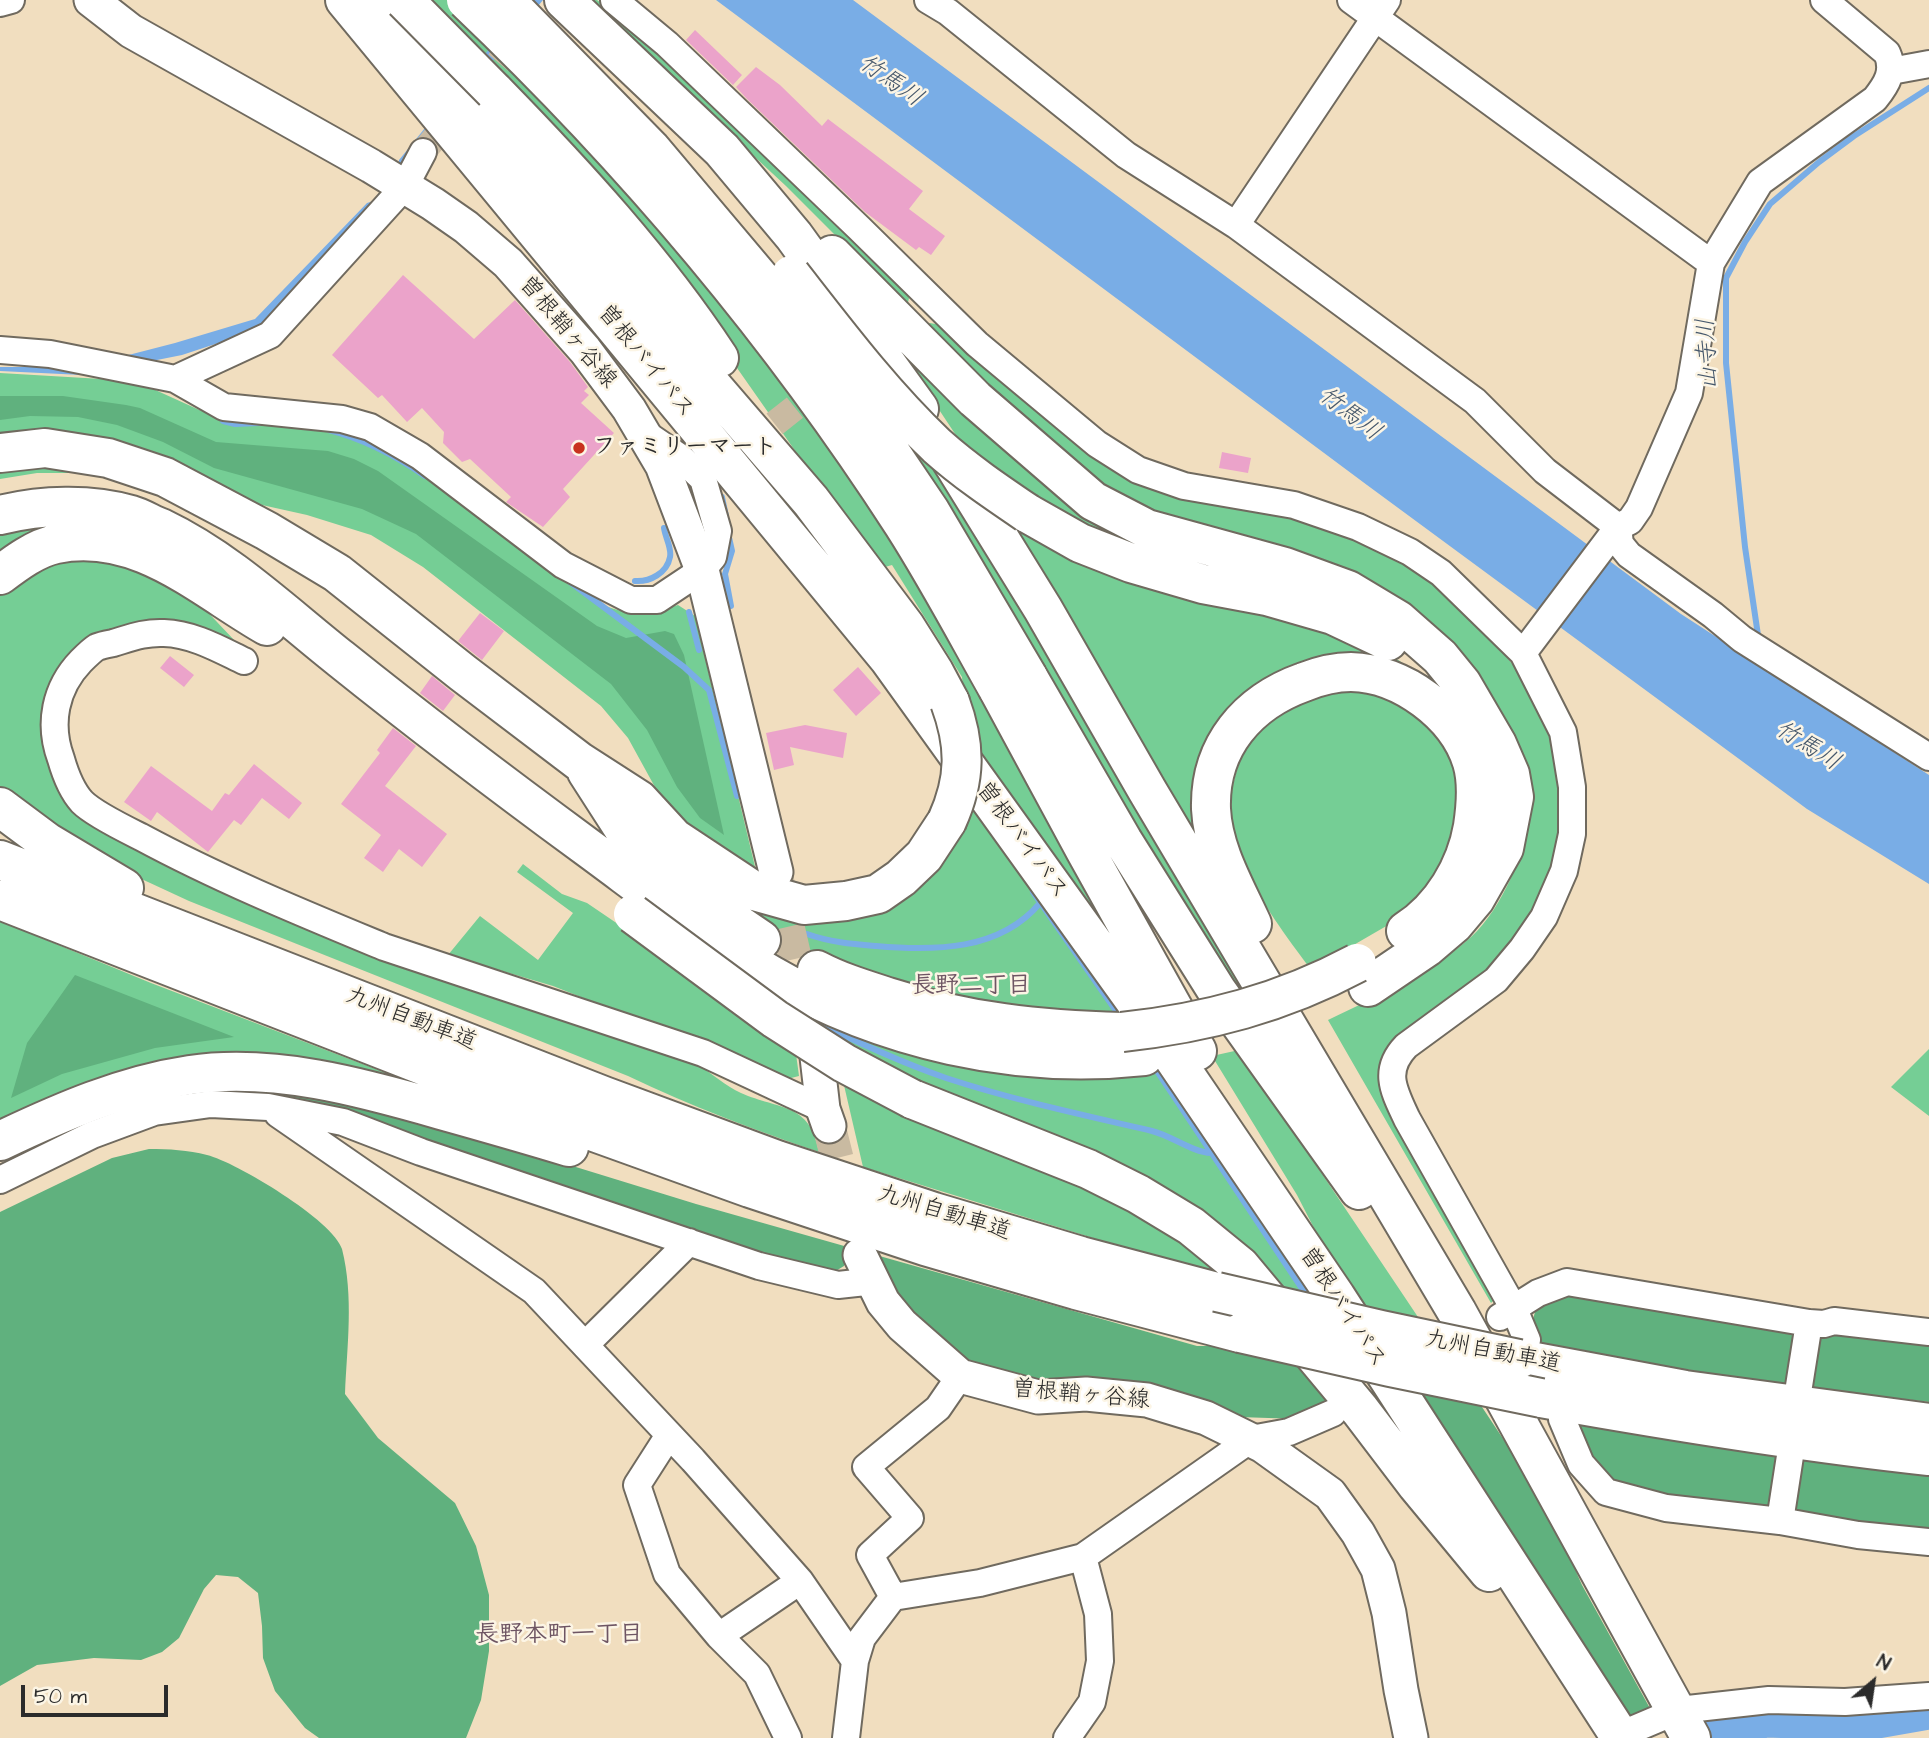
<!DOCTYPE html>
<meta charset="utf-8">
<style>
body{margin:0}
#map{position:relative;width:1929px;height:1738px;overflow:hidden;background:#f1debf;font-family:"Architects Daughter",sans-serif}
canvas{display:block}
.north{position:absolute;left:1838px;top:1647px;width:70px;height:70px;-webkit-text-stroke:5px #fcf5e5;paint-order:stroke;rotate:29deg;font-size:19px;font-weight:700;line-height:28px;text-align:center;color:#2b2b2b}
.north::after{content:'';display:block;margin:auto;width:24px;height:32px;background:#2b2b2b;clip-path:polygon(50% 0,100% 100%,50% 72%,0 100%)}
.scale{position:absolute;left:21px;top:1685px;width:147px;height:32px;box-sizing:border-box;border:4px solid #2b2b2b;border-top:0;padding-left:9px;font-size:21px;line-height:24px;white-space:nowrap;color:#2b2b2b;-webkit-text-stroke:5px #fcf5e5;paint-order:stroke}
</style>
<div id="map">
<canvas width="1929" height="1738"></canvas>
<div class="north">N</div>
<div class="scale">50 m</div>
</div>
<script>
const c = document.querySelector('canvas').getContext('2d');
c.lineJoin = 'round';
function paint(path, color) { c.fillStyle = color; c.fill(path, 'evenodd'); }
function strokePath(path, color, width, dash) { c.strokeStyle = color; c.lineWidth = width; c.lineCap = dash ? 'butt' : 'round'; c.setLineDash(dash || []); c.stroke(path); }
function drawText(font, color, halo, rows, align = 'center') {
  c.font = font + ' "Architects Daughter","Klee One",sans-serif'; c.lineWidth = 5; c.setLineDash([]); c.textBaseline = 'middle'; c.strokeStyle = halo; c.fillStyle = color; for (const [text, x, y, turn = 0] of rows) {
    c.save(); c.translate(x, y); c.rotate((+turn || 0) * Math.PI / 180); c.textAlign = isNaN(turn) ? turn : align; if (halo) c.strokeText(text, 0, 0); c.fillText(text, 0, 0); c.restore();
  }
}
const green = new Path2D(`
 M426,0H447L520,74L706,278L906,556L1087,892L1160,1002L1082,894L976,758L964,700L962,677L892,565L878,569L723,348Z
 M579,0H597L609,9L747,132L906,293L909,298L907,307L786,186L688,95Z
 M875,313L1136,538L1129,552L975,464Z
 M930,323L946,326L1108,462L1284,513L1371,544L1434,582L1495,642L1528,684L1547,717L1564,797L1557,862L1515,946L1385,1060L1494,1296L1493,1301L1491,1303L1328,1020C1378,996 1430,974 1471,937C1487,923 1501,899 1510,880C1553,793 1517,719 1458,652L1176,526L1087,481L926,325Z
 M0,373L119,380L151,388L217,418L349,432L382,447L417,469L602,605C637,617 643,616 678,605L695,616L758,879L667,809L628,738L601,706L423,567L371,535L307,515L244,501L0,441Z
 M874,398L938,464L1255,992L1237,997Z
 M19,466L92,469L186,505L100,473H37L0,479V468Z
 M1007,516L1319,623L1388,653L1423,677L1261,685L1207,860Z
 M54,520L177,554L0,557V530Z
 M71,557L125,559L200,604L235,641L234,643L154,621L127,624L98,634L44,745C49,773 60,793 79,814L699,1065C712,1074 726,1086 741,1093C779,1110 810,1102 819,1152C754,1130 691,1106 628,1076L189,901L107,863L11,797L0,786V593L20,576Z
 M1339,690L1362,691L1386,697L1417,715L1446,747L1457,777L1460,808L1438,876L1395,921L1326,961L1309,967C1265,907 1207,834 1242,757C1250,739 1262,723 1278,711C1291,701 1322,695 1339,690Z
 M971,797L1127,1017L1053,1019L863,977L809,951L757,920L641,828L817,921Z
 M523,864L562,894L587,903L637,937L796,1054L799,1076L787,1079L553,986L448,955L480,916L538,960L573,913L517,872Z
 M0,921L151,983L454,1099L0,1126Z
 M695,940L1157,1067L1310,1295L1281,1287L925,1086L831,1036Z
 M1929,1049V1116L1891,1087Z
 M1239,1050L1422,1323L1361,1309L1334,1267L1297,1195L1212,1056Z
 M843,1081L1033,1160L1160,1225L1223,1275L1164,1260L863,1167Z`);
const forest = new Path2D(`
 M0,396H63L126,405L140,408L216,442L328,451L354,459L378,471L597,626L626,638L665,631L674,634L684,655L724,835L700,818L677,787L647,730L611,684L416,534L362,509L214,468L163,442L117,425L78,417L30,416L0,420Z
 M75,975L234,1037L155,1048L62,1074L11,1098L27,1043Z
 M216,1084H254L394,1111L696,1204L1197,1346H1223L1307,1366L1336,1404L1298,1419L1239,1417L973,1375L846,1259L844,1266L829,1275L217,1096Z
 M149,1149C169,1149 188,1150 207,1155C236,1162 334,1221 342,1249C354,1297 347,1346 345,1394L378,1438L455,1503L476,1546L489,1595V1651L481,1700L466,1738H319L305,1728L275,1691L263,1658L262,1626L258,1593L238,1577L216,1575L204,1589L179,1638L162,1652L141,1660L94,1658L37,1665L0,1686V1212L112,1158Z
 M1549,1291L1817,1338L1827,1332L1929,1344V1402L1777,1384L1539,1346C1531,1318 1530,1314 1549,1291Z
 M1414,1390L1480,1404L1545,1502L1582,1585L1652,1712L1633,1723Z
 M1572,1421L1929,1473V1535L1768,1510C1718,1513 1644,1491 1597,1473Z`);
const water = new Path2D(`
 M529,0H543L418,152L261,329L182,355L82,375L0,371V367H82L175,343L255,319L367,203L373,201L398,167L399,160Z
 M716,0H853L1681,614L1929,775V884L1807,809L1367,485Z`);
const stream = new Path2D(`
 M223,421L235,424L259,423
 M329,430C364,439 395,455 425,476
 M722,497L726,516
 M728,533L732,551L725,574L731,606
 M635,581C650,582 667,573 670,557C672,548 665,537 664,528
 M570,582L684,667L709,690L737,796
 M689,612L699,650
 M1759,642L1745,547L1726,363V278L1745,242L1770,204L1819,162L1854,136L1929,88
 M1033,892L1121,1018
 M807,934C829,942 853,944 876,946C934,951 1000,951 1040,903
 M804,1016C850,1039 897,1061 946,1078C1013,1100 1083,1115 1152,1131C1172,1136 1192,1152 1211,1153
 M1155,1068L1305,1293`);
const river = new Path2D(`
 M1713,1738L1765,1720L1866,1723L1929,1712`);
const building = new Path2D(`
 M695,30L742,75L733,85L686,40Z
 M756,67L780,85L822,126L828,119L923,191L909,209L945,236L931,255L919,247L916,250L865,212L747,99L736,87Z
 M403,275L474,339L515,300L570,362L588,387L584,391L589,395L581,403L614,433L563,489L570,497L543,527L506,502L511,497L470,459L462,462L443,443L444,432L422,408L407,422L382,395L378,398L332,355Z
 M1222,452L1251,458L1248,473L1219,468Z
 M480,613L504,631L482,660L458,641Z
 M170,656L194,675L184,687L160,668Z
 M858,667L881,693L856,716L833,690Z
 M432,676L455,695L443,711L420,693Z
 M805,725L847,733L843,758L790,747L794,765L774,770L766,733Z
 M393,728L416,746L385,786L447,834L422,867L399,849L383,872L364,858L381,835L341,804L380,753L377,750Z
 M254,764L302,803L289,819L262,798L241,825L234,820L208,852L157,812L151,821L124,802L151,766L212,811L225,793L229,795Z`);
const minorTunnel = new Path2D(`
 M423,152L551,0
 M744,448L826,383`);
const majorTunnel = new Path2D(`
 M777,878L807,1010
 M829,1126L848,1202`);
const minor = new Path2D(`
 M614,0L667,44L859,228L977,344L1097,444L1138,470L1184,486L1294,505L1358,527L1410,552L1441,573L1523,653L1563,732L1572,787V834L1564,871L1544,917L1522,949L1496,980L1406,1046C1382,1071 1394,1091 1407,1119L1514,1309L1527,1340
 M928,0L948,12L1126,155L1236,225L1475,401L1545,471L1618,527L1620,544L1629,555L1713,615L1742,639L1929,757
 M1351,0L1711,263
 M0,3L11,0
 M1891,71L1929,64
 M1236,225L1387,0
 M0,350L50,354L175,379L224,407L342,419L370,427L420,456L563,565L631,600H657L702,570L713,557L718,531L703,479L681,458L646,434
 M175,379L270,335L405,186L423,152
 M1523,653L1618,527L1630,521L1639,508L1689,393L1711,263L1760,182L1875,99C1887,84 1895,71 1887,53L1824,0
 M244,661C219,649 193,634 164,633C145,632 130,638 113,643C108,644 102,645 97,647C92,650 86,656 81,661C55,688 48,724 61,759C65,773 72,791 82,802C94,814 125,829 141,837C219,879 302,913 384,947L703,1053L823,1109
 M278,1114L534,1291L693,1460L800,1581L855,1661
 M0,1180L92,1135L154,1112L211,1104L268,1107L343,1122L421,1152L759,1266L838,1285L875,1281
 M1500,1317L1538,1293L1567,1282L1809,1323L1824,1324L1834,1321L1929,1332
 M585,1345L689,1242
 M1799,1386L1809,1323
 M1562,1419L1581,1464L1606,1492L1666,1508L1780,1521L1858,1535L1929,1542
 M669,1435L637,1485L667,1574L719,1636
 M1780,1521L1790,1456
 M893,1597L870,1555L910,1518L866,1467L938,1408L960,1376
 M788,1738L757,1674L719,1636L800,1581
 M846,1738L855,1661L862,1638L893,1597L980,1583L1083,1557L1251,1439L1289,1432L1333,1413
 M1067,1738L1092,1702L1100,1661L1098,1614L1083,1557
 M1613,1738L1679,1710L1769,1700L1845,1702L1929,1696`);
const major = new Path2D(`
 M91,0L131,31L371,166L433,204L466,227L508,263L585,350L629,409L662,465L702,570L776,872
 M817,1057L823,1109L829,1126
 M860,1255L883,1302L902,1325L960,1376L1038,1397L1086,1394L1147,1400L1206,1418L1263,1446L1330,1494L1358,1533L1378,1569L1389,1613L1401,1690L1411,1738`);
const highway = new Path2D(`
 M345,0L889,659L1135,1001L1336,1297L1621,1738
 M380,0L811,501L905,626L934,672L950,702
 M564,0L722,150L794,236L919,409
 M494,91C575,174 655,261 719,358
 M832,255L975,399L1093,501L1147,529L1285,567L1348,590L1398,620L1440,657L1462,684L1497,744L1510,774L1514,797L1504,848L1475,899L1454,924L1427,947L1368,987
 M0,453L45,448L108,458L165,477L267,531L337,573L463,673L580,762L639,800L674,838L754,891L804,905L846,901L878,894L901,878L924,856L947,821
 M951,460L1043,609L1147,790L1457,1312L1691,1738
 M1027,513L1080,543L1131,563L1203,584L1267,596L1333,615L1388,641
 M0,515C41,505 90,503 131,515C141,518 151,524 161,528C228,560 283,613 341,659C422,724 504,786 587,847C647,891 706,938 771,975C883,1040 1015,1070 1144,1056
 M0,575C16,563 36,548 56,544C138,527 202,589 267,626
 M1028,677L1123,841L1217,991L1359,1190
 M998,689L1085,850L1197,1051
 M587,772L623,828L652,858L733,921L761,940
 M0,807L47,842L124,888
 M0,860L604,1096L777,1160L934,1212L1081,1256L1217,1292
 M0,900L586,1129L750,1188L925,1246L1076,1290L1240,1333
 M1252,924C1235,887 1213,850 1211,809C1209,746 1248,702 1304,682C1319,676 1335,672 1351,672C1402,673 1457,714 1472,762C1478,782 1476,806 1473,826C1466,867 1442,908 1406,931
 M817,970C840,982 863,989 888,997C966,1022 1040,1030 1122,1032
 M912,1099L1088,1169L1138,1194L1191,1226L1240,1266L1360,1410L1417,1485L1489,1572
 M0,1141C61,1112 123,1085 190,1075C274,1063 361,1087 441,1110C484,1122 526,1134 569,1147
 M1519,1359L1685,1390L1929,1423
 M1541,1398C1670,1421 1799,1442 1929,1456`);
const highwayBridge = new Path2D(`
 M404,0L494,91
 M466,0C631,157 779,332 903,524C937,577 967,634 998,689
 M505,0L651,149L775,296L880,437L930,511L1028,677
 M791,275C837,334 883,395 937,446C965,471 996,492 1027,513
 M947,821C966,779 966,745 950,702
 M633,914L775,1019L844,1063L912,1099
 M1122,1032C1206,1023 1282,1003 1357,963
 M1217,1292L1381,1330L1519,1359
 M1240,1333L1390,1367L1541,1398`);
const markers = [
 [579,448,7,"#c8321e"]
];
const streetNames = [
 ["曽根鞘ヶ谷線",567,333,50],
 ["曽根バイパス",645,362,51],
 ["曽根バイパス",1021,841,54],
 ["九州自動車道",411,1020,21],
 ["九州自動車道",944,1214,17],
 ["曽根バイパス",1342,1308,57],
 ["九州自動車道",1493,1353,11],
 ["曽根鞘ヶ谷線",1081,1396,5]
];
const poiNames = [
 ["ファミリーマート",593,448]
];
const waterNames = [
 ["竹馬川",890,82,35],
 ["山寺川",1709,354,-93],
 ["竹馬川",1349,415,37],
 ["竹馬川",1807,747,32]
];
const neighbourhoodNames = [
 ["長野二丁目",971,987],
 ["長野本町一丁目",559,1636]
];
paint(green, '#75ce95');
paint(forest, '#60b17e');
paint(water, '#79ade6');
strokePath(stream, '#79ade6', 6);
strokePath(river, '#79ade6', 35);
paint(building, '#eba3ca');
strokePath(minorTunnel, '#c9baa1', 26, [26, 13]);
strokePath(majorTunnel, '#c9baa1', 33, [33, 17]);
strokePath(minor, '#706a5f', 30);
strokePath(major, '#706a5f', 37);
strokePath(highway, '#706a5f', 42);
strokePath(minor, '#fff', 26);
strokePath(major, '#fff', 33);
strokePath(highway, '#fff', 38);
strokePath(highwayBridge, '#706a5f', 42, []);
strokePath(highwayBridge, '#fff', 38);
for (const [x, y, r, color] of markers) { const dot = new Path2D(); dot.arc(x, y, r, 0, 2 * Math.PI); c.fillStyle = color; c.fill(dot); strokePath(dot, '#fcf5e5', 2.5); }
drawText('23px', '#2b2b2b', '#fcf5e5', streetNames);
drawText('bold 23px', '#2b2b2b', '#fcf5e5', poiNames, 'left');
drawText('italic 24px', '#46586c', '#fcf5e5', waterNames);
drawText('bold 24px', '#6e5563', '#fcf5e5', neighbourhoodNames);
</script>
